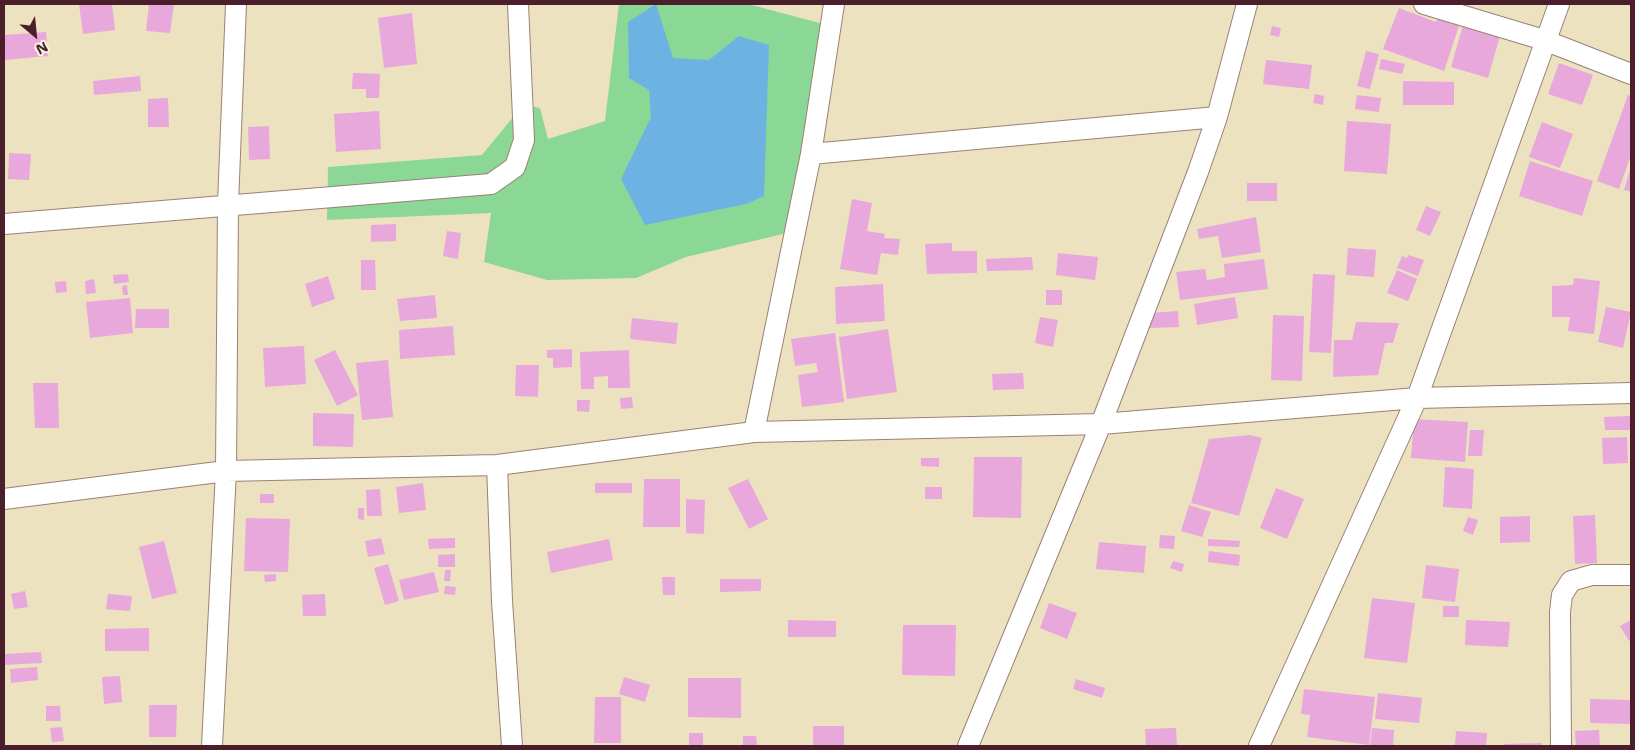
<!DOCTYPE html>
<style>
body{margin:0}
#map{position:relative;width:1635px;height:750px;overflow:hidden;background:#ece2c0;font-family:"Shantell Sans",sans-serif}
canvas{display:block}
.frame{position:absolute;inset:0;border:5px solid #4a1f2b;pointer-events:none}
.north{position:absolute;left:10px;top:10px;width:50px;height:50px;-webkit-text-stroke:4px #fcf5e5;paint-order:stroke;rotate:152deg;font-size:14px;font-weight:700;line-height:20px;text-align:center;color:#4a1f2b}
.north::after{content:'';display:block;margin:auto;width:18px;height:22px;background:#4a1f2b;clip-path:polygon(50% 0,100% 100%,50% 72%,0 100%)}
</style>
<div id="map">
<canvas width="1635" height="750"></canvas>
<div class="frame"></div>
<div class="north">N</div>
</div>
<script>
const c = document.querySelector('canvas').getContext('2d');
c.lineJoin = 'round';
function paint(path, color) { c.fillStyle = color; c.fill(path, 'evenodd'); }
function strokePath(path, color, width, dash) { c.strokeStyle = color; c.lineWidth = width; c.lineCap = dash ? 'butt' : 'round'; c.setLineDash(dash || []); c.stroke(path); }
const green = new Path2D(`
 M619,4H748L827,25L787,233L686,257L636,278L547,280L484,262L491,213L327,220L328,167L482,155L523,105L540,108L548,139L605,121Z`);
const water = new Path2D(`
 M656,4L673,58L709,60L739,36L769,45L764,196L746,204L645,225L621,179L651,117L649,90L629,78L628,22Z`);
const building = new Path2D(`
 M79,4H112L115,30L83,34Z
 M149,4H174L170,33L146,31Z
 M1399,8L1436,22L1441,9L1462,17L1444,71L1383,49Z
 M412,13L417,64L384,68L378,18Z
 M1465,18L1502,29L1488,78L1451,67Z
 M1272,26L1281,28L1279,37L1270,35Z
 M46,32L48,56L4,60V35Z
 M1366,51L1379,54L1370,89L1357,86Z
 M1381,59L1405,64L1402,74L1379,69Z
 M1266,60L1312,65L1309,89L1263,84Z
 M1559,63L1593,75L1582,105L1548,94Z
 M353,73L380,74L379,98H366V89H352Z
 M140,76L141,91L94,95L93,81Z
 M1403,81L1454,82V105H1403Z
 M1315,94L1324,96L1323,105L1313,103Z
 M1357,95L1381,98L1379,112L1355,109Z
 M1628,95L1631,96V155L1619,189L1597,181Z
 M168,98L169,127H148V99Z
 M379,111L381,149L336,152L334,114Z
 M1347,121L1391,124L1387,174L1344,171Z
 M1542,122L1573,134L1560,168L1529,157Z
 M269,126L270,159L249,160L248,127Z
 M9,153L31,154L29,180L8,179Z
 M1530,161L1593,181L1582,216L1519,196Z
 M1631,167V192L1624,190Z
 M1247,183H1277V201H1247Z
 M852,199L872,203L867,231L885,234L884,238L900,239L898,255L881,253L877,275L840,269Z
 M1426,206L1441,212L1430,236L1416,230Z
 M1256,217L1261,252L1222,258L1218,236L1199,239L1197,229Z
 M396,224V241L371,242V225Z
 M447,231L461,233L458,259L443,256Z
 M952,243V251H977V273L927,274L925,244Z
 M1348,248L1376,250L1374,277L1346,275Z
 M1058,253L1098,257L1095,280L1056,275Z
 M1408,255L1424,260L1418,276L1397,268L1402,256L1407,258Z
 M1032,257L1033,270L987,271L986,259Z
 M1264,259L1268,289L1180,300L1176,272L1205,269L1207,280L1225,277L1224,264Z
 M361,260H375L376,290H361Z
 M1397,270L1417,279L1408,301L1387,293Z
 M128,274L129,282L114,284L113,275Z
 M1313,274L1335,275L1331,353L1309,352Z
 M328,276L335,299L312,307L305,284Z
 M1574,278L1600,281L1594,334L1568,331L1570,317H1552V286L1573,285Z
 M94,279L96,293L86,294L85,281Z
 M66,281L67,292L56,293L55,282Z
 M883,284L885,321L836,324L835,287Z
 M127,285L128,295H123L122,286Z
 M1046,290H1062V305H1046Z
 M435,295L437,318L400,321L397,299Z
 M1235,297L1238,318L1197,325L1194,304Z
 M130,298L133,333L90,338L86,302Z
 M1606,307L1631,312L1623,348L1598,342Z
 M136,309H169V328H135Z
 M1178,311L1179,327L1150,328L1149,313Z
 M1273,315L1304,316L1302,381L1271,380Z
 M1040,317L1058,320L1053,347L1035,343Z
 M632,318L678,323L676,344L630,339Z
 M1356,322L1399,323L1393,343H1385L1378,375L1333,377L1334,340H1352Z
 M453,326L455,355L400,359L399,330Z
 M888,329L897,392L847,399L839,337Z
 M835,333L844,402L802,407L798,375L818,372L816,363L795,366L791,339Z
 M304,346L306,384L265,387L263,348Z
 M572,349V367L553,368V358H547V350Z
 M335,350L358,395L337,406L314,360Z
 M629,350L630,388H608V376L594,377V389H581L580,352Z
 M388,360L393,417L362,420L356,363Z
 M516,365H539L538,397L515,396Z
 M1023,373L1024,389L993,390L992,374Z
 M33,383H58L59,428H35Z
 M632,397L633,408L621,409L620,398Z
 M577,400H590L589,412L577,411Z
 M313,413L354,414L353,447L313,446Z
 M1631,416V430H1605L1604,417Z
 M1414,419L1468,422L1465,462L1411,458Z
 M1470,430H1484L1482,456H1468Z
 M1250,435L1262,438L1239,516L1191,503L1209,439Z
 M1627,437L1628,463L1603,464L1602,438Z
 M974,457H1022L1021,518L973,517Z
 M921,458H939V467L921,466Z
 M1445,467L1474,469L1472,509L1443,507Z
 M644,479H680V527H643Z
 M748,479L768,519L749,529L728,488Z
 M423,483L426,510L399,513L396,487Z
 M595,483H632V493H595Z
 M925,487H942V499H925Z
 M1276,488L1304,499L1287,539L1260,528Z
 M380,489L382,516H367L366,490Z
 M260,494H274V503H260Z
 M686,499L705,500L704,534L686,533Z
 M1189,505L1211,512L1202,537L1181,531Z
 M358,508H364V520L358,519Z
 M1595,515L1597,563L1575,564L1573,516Z
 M1530,516V542L1500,543V517Z
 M1468,517L1478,520L1473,535L1463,531Z
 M246,518L290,519L288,572L244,571Z
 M1160,535L1175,536L1174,549L1159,548Z
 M381,538L385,554L368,557L365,541Z
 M455,538V548L429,549L428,539Z
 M609,539L613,560L551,573L547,552Z
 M1208,539L1240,541L1239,547L1208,546Z
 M164,541L177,593L152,599L139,547Z
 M1099,542L1146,546L1144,573L1096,569Z
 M1209,551L1240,555L1239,566L1208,562Z
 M455,554V567H438V555Z
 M1173,561L1184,564L1182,572L1170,568Z
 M388,564L399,601L385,605L374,568Z
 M1426,565L1459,569L1455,602L1422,598Z
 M445,570H451L450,581H444Z
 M434,572L439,592L404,600L399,580Z
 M276,574V581L265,582L264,575Z
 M662,577H675V595H663Z
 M720,579H761V591L720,592Z
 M445,586L456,587L455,595L444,594Z
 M25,591L28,607L14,609L11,594Z
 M108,594L132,596L130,611L106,609Z
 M325,594L326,616H303L302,595Z
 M1372,598L1415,603L1407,663L1364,658Z
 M1049,603L1077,613L1067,639L1040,628Z
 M1443,606H1459V617H1443Z
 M788,620L836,621V637H788Z
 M1466,620L1510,622L1508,647L1465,645Z
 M1631,620V640L1629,641L1620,626Z
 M903,625H956L955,676L902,675Z
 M149,628V651H105V629Z
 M41,652L42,663L4,665V654Z
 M37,667L38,680L11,683L10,669Z
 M120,676L122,702L104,704L102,677Z
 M624,677L650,685L645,702L619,694Z
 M688,678H741V718L688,717Z
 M1076,679L1105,688L1102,698L1073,689Z
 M1304,689L1375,697L1369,745L1307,737L1310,715L1301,714Z
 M1378,693L1422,698L1419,723L1375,719Z
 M595,697H621V743H594Z
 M1590,699L1631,700V724L1590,723Z
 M149,705H177L176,737H149Z
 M46,706H60L61,721H46Z
 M813,726H844V746H813Z
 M62,727L64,741L52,742L50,728Z
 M1176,728L1177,746H1146L1145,729Z
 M1372,728L1394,730L1393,746H1370Z
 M1599,730L1600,746H1576L1575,731Z
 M1456,731L1487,733L1486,746H1455Z
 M689,733H703V746H689Z
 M743,736H756L757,746H743Z
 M1542,743V746H1504V744Z`);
const minor = new Path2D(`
 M1424,4L1544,40L1631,74
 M811,154L1217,117
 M4,224L491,184L515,167L524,140L518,4
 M754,432L811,154L834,4
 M497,465L502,601L512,746
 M4,499L226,471L497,465L754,432L1101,424L1417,398L1631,393
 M212,746L226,471L228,204L236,4
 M968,746L1101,424L1198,172L1217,117L1247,4
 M1259,746L1417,398L1559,4
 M1561,746L1560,612L1562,595L1571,581L1592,575H1631`);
paint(green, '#8ad796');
paint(water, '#6cb3e3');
paint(building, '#e8a8db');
strokePath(minor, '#9b8076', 22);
strokePath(minor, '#fff', 20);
</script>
